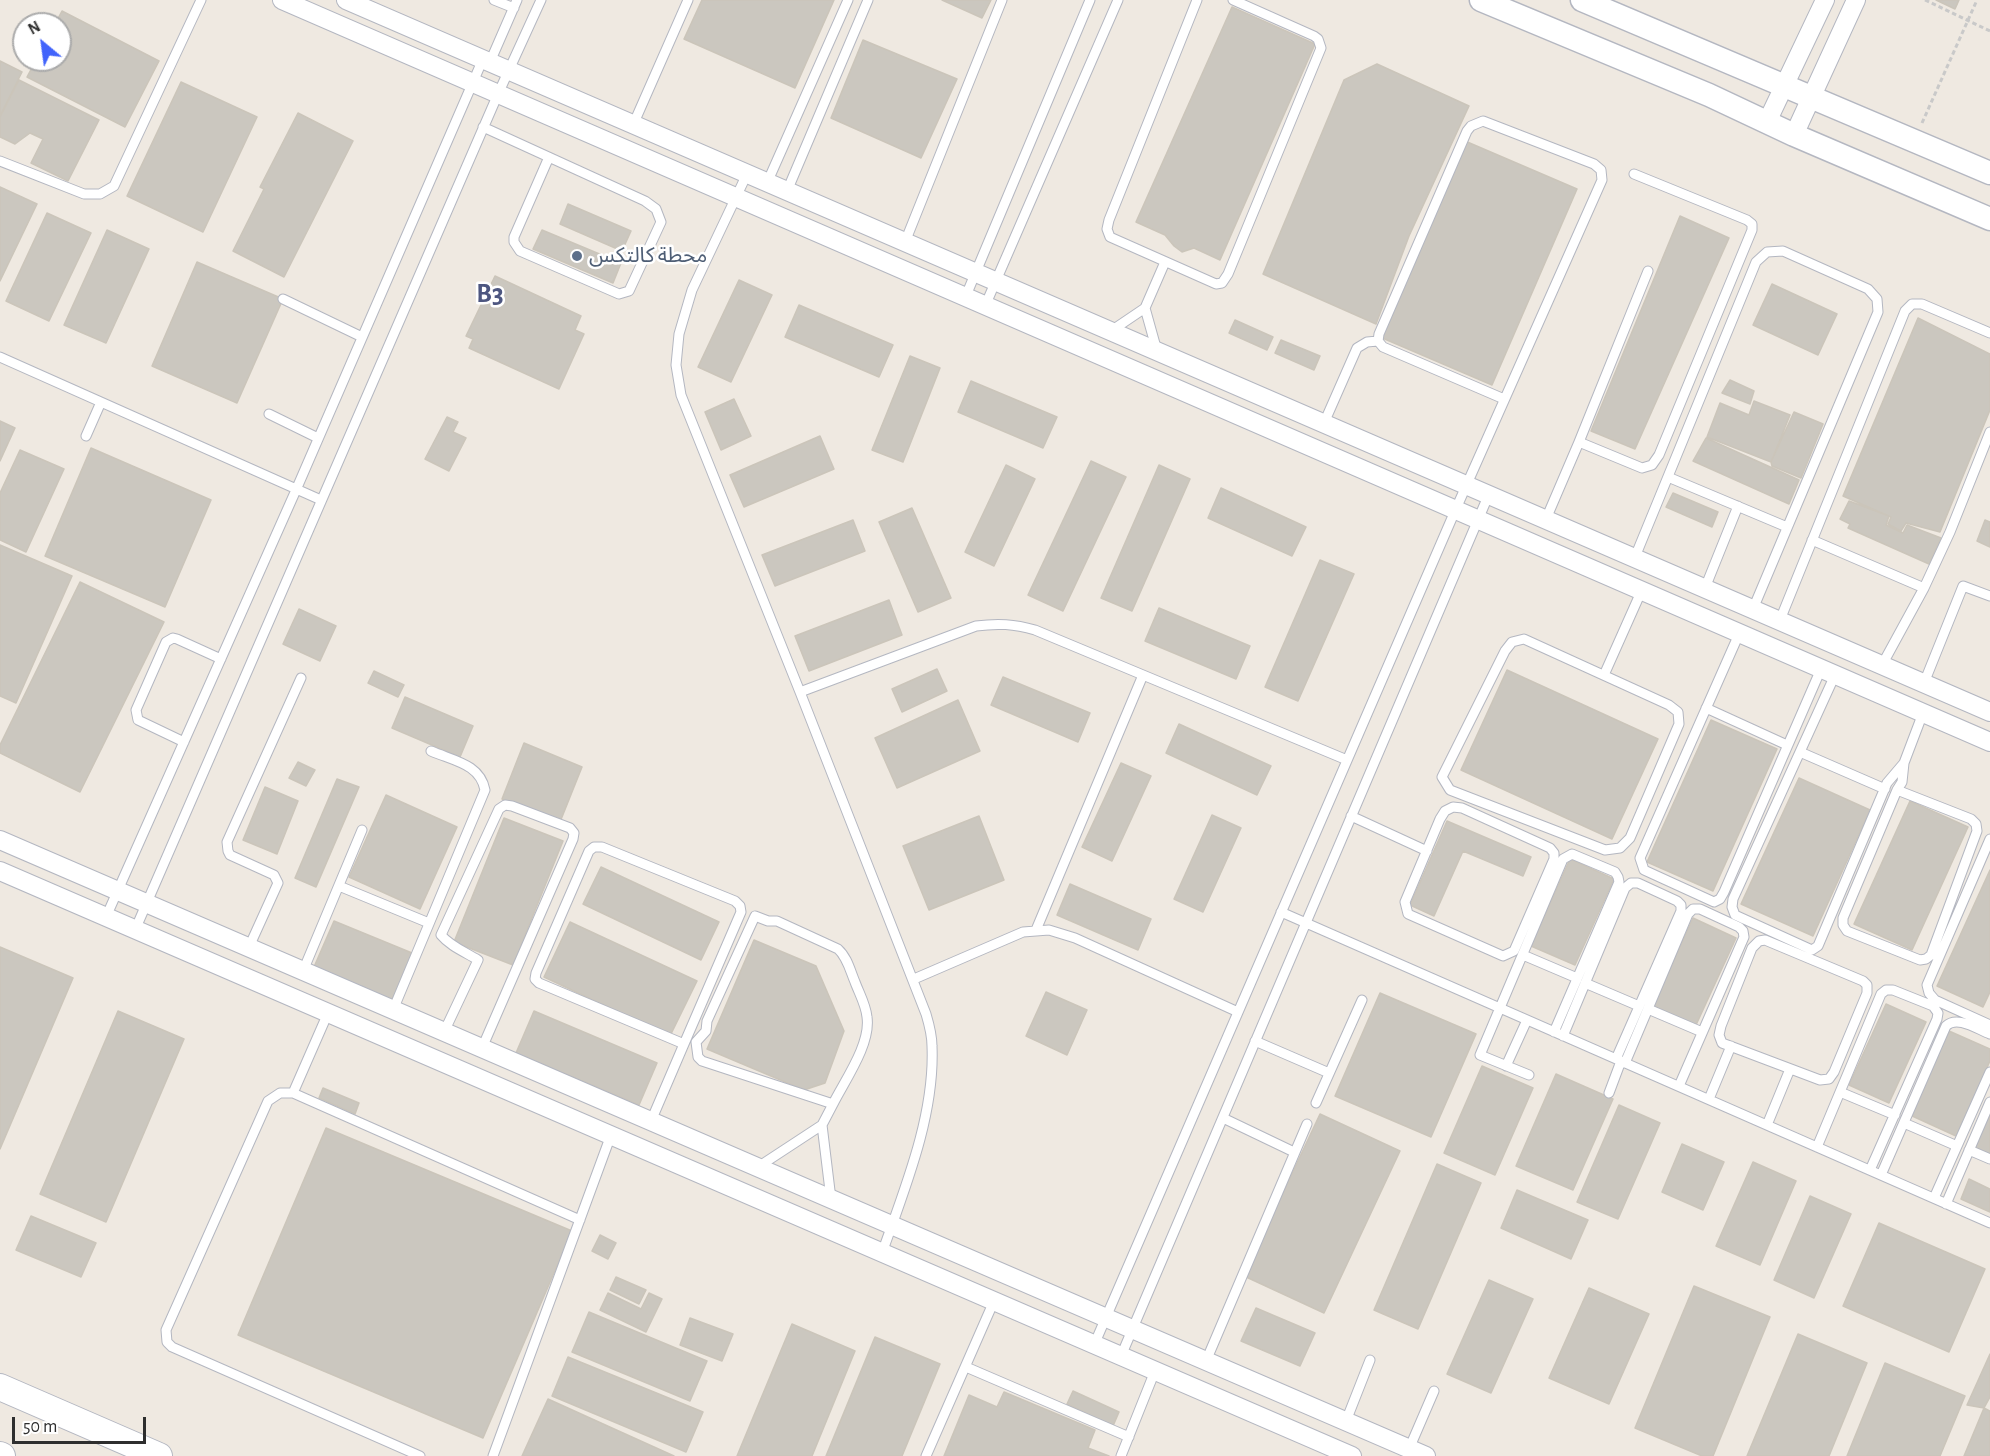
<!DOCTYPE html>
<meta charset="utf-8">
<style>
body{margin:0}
#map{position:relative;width:1990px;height:1456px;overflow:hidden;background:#efe9e1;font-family:"Alegreya Sans",sans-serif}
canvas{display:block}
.north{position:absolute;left:12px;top:12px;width:60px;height:60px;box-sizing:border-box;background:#fff;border:2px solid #ababab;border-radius:50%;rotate:331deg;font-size:16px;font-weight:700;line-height:24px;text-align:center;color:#2e2e2e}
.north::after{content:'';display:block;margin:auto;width:21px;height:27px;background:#4264fb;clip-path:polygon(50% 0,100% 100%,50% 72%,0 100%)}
.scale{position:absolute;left:12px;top:1417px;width:134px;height:27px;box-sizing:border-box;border:3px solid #2e2e2e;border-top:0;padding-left:8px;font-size:18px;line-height:21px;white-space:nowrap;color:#2e2e2e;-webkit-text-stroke:4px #fff;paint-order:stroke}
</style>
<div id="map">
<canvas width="1990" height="1456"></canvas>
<div class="north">N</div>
<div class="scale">50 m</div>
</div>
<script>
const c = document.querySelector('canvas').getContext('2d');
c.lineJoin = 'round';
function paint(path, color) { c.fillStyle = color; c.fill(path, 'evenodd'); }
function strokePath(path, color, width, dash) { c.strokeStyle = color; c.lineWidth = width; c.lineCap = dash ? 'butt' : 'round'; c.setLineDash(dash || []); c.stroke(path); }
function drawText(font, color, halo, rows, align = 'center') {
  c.font = font + ' "Alegreya Sans","Noto Sans Arabic",sans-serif'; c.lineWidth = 5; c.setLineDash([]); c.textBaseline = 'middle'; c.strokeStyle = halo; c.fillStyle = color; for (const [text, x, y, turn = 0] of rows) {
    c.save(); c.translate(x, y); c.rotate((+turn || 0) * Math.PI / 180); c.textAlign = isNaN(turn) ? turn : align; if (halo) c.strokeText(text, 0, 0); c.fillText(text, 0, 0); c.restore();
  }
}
const building = new Path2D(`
 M702,0H834L795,88L684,39Z
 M942,0H991L982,18Z
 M1936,0H1959L1955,9Z
 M1232,7L1315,44L1220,260L1194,248L1182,252L1174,246L1165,235L1136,222Z
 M62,11L159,61L125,127L27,77L36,60H60V24H55Z
 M863,40L957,79L921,158L831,118Z
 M0,61L22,72L0,116Z
 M1377,64L1469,106L1409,236L1376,324L1263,274L1344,80Z
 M19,80L99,120L68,181L31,163L43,139L30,133L15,144L0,137V117Z
 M181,82L257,117L203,232L127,196Z
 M298,113L353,141L284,277L233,251L264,189L260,187Z
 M1465,141L1577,189L1492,385L1380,337Z
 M0,187L37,204L0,281Z
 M568,204L631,231L622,251L560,224Z
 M47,213L91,233L49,321L6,301Z
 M1680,216L1729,238L1635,449L1591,431Z
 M107,230L149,249L106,343L64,325Z
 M542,230L621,263L613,283L533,249Z
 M197,262L283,299L237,403L152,366Z
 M495,276L581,316L575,330L584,334L559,389L469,348L473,339L466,336Z
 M739,280L772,295L731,382L698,367Z
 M1772,284L1837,314L1818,355L1753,325Z
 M799,305L893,345L879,377L785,337Z
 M1918,318L1990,354V410L1940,532L1906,523L1901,531L1888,524L1891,517L1843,496Z
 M1235,320L1273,337L1267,350L1229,333Z
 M1281,340L1320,356L1314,370L1275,353Z
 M910,356L940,368L903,462L872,450Z
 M1730,380L1754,391L1750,404L1722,393Z
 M971,381L1057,417L1043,448L958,412Z
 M734,399L751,436L721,450L705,412Z
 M1754,401L1790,415L1771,462L1707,437L1720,403L1749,415Z
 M1794,412L1823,424L1801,478L1772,466L1771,462Z
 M447,417L458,422L453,432L466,438L449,471L425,459Z
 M0,421L15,428L0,461Z
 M820,436L834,469L744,507L730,475Z
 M1706,438L1799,480L1789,504L1693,461Z
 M91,448L211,500L165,607L45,556Z
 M20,450L64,469L26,552L0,540V493Z
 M1091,461L1126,477L1063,611L1028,595Z
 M1006,465L1035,479L994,566L965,552Z
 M1159,465L1190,479L1132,611L1101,598Z
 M1221,488L1306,527L1292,556L1208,518Z
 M1673,493L1718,512L1712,527L1666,507Z
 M1849,501L1889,516L1886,525L1903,533L1907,525L1941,538L1929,564L1848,528L1850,524L1840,519Z
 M912,508L951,598L918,612L879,522Z
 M853,520L865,551L775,586L762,555Z
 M1985,520L1990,522V547L1977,541Z
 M0,545L72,576L16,703L0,696Z
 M1320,560L1354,574L1298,701L1265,687Z
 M80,582L164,622L80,792L0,753V745Z
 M889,600L902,635L809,671L795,636Z
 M1159,608L1250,646L1236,679L1145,641Z
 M299,609L336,626L320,661L283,644Z
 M937,669L947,691L902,712L892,689Z
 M1507,670L1658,739L1612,839L1461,770Z
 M374,671L404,685L398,697L368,683Z
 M1003,677L1090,713L1078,742L991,705Z
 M405,697L473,726L460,757L392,728Z
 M958,700L980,751L897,788L875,738Z
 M1711,720L1777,749L1713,891L1647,862Z
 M1179,724L1271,766L1257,795L1166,753Z
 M524,743L582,767L560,822L502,799Z
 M298,762L315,770L306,786L289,778Z
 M1121,763L1151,776L1112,861L1082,847Z
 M1799,778L1870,810L1813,936L1741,904Z
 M337,779L359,787L316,887L295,878Z
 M265,787L298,801L277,854L243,840Z
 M386,795L457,827L420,909L349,877Z
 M1910,801L1968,827L1912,950L1854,924Z
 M1212,815L1241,828L1203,912L1174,899Z
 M979,816L1004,880L929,910L903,846Z
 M504,818L563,841L513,965L454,942Z
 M1447,821L1531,857L1523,876L1463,851L1434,916L1410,905Z
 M1570,859L1614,879L1575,965L1531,946Z
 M601,867L719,922L701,960L583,904Z
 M1990,870V992L1983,1007L1937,986Z
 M1070,884L1151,919L1138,950L1057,915Z
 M1693,918L1736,938L1696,1025L1653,1006Z
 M334,921L412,953L392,1000L314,967Z
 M570,922L697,981L670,1036L544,977Z
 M754,940L816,966L844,1031L825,1083L804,1090L707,1049Z
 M0,947L73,978L0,1149Z
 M1046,992L1087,1010L1067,1055L1026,1036Z
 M1380,993L1476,1034L1431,1137L1335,1096Z
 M1886,1004L1926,1022L1889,1103L1849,1085Z
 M118,1011L184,1039L106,1222L40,1194Z
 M534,1011L657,1063L639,1105L516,1053Z
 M1949,1031L1990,1049V1061L1956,1136L1910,1115Z
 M1482,1066L1533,1088L1495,1175L1444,1153Z
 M1556,1074L1613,1099L1573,1190L1516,1166Z
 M323,1088L359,1103L355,1114L319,1098Z
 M1619,1105L1660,1123L1618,1219L1577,1202Z
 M1320,1114L1400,1151L1324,1313L1244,1276Z
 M1990,1114V1154L1975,1147Z
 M326,1128L572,1231L483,1438L238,1335Z
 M1682,1144L1724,1162L1703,1210L1662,1192Z
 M1753,1162L1796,1181L1760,1265L1716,1246Z
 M1437,1164L1481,1183L1418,1329L1374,1310Z
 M1969,1179L1990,1189V1212L1961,1199Z
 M1517,1190L1588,1220L1571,1259L1501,1228Z
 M1810,1196L1851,1214L1814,1298L1774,1280Z
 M31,1216L96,1243L81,1277L16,1250Z
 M1879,1223L1985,1269L1949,1352L1843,1306Z
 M600,1235L616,1243L608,1259L592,1251Z
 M616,1277L646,1290L639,1304L610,1290Z
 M1489,1280L1533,1299L1491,1393L1447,1374Z
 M1694,1286L1770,1317L1713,1456H1702L1635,1428Z
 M1589,1288L1649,1314L1609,1404L1549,1378Z
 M608,1293L641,1309L649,1293L662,1299L646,1332L600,1310Z
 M1256,1308L1315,1333L1300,1366L1241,1341Z
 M589,1312L707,1361L690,1401L572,1352Z
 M690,1318L733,1334L722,1361L680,1345Z
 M792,1324L855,1351L812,1456H737Z
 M1798,1334L1867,1363L1829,1456H1747Z
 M875,1337L940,1364L902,1456H826Z
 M1990,1354V1397L1984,1408L1967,1405Z
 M568,1357L703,1412L686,1452L552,1396Z
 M1885,1363L1965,1396L1940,1456H1847Z
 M1073,1391L1119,1412L1113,1426L1067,1404Z
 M1004,1392L1095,1430L1088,1448L1109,1456H944L969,1395L997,1407Z
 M548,1399L612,1428L674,1456H522Z
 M1984,1408L1990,1411V1456H1964Z`);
const path = new Path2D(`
 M1925,0L1990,31
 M1922,123L1977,0`);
const service = new Path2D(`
 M494,0L514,8
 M1197,0L1109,220L1107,229L1110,237L1216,284L1222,283L1228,274L1321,48L1318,39L1314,36L1233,0
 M490,62L517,0
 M633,125L688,0
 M483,127L645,201L656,209L661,222L629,291L619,294L520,251L514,242V237L549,157
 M0,161L84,194H100L114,186L201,0
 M747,174L692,290L679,334L676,365L681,395L800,692L926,1014C929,1024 932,1035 932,1046C935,1115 905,1188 882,1253
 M767,183L848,0
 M787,191L868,0
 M905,242L1002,0
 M965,298L1090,0
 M283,299L362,337
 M985,306L1118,0
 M1145,308L1157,351
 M1111,331L1145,308L1165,262
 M0,357L321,500
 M269,414L318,438
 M1324,423L1357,348L1367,342L1378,341
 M86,436L101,402
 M1579,442L1642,468L1652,465L1659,455L1752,230V224L1747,220L1634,174
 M1668,477L1787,527
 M1546,519L1579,442L1648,271
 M1812,540L1924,588
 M1635,557L1756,262L1767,252L1783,251L1868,289L1877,299L1878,312L1753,609
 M1705,588L1738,506
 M1780,620L1905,311L1912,304H1922L1990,333
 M1739,634L1640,858L1644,870L1714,902L1720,899L1724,892L1821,669
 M1524,639L1669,705L1678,712L1679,724L1630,838L1620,848L1605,850L1450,790L1442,777L1505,651L1512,642Z
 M1882,665L1924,588L1950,532L1990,432
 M1604,675L1641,592
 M1835,675L1733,899L1732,907L1735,915L1812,950L1818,946L1887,783L1904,763
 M1924,683L1963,586L1990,596
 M800,692L976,626C998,623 1014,624 1035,630L1347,760
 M1706,708L1787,745
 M184,742L138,720L136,710L166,642L173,638L177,639L221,659
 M1800,752L1885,789
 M1897,790L1971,819L1976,824L1977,831L1931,955L1926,959L1920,960L1847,931L1843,925V918L1897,790L1902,782L1904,763L1923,713
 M1453,807L1462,808L1550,848L1554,853V859L1514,951L1503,956L1408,914L1405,902L1440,819L1445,811Z
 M1351,816L1427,851
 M1990,839L1927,985L1929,993L1935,1000L1990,1025
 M339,886L429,923
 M1281,912L1990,1223
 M106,917L296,490L483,59
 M135,930L498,94L541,0
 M1036,930L1143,675
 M1765,940L1863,981L1867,985V993L1834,1072L1829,1079L1820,1080L1722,1043L1719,1035L1721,1026L1752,948L1759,941Z
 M249,947L278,883L274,875L230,855L228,851L227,842L301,678
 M1523,955L1577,978
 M303,971L362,830
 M914,979L1023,932L1049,930L1075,938L1238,1012
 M1585,983L1639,1006
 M1648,1009L1702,1032
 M393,1010L485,790C480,764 454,761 431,751
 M328,1013L293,1093H280L268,1101L166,1330L167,1342L172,1347L420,1456
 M444,1032L478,960C465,952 450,946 441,935L499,809L505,805L512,806L570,828L574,833L573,839L482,1048
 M1563,1036L1625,888L1631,883H1638L1677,901L1681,905V911L1616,1059
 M1255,1041L1329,1073
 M1625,1063L1688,914L1693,909H1700L1739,927L1743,931L1744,937L1679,1086
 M1506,1066L1527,1020
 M1529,1075L1480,1055L1563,859L1572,854L1615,872L1618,877L1619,882L1554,1032
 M1840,1092L1895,1115
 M293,1093L580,1220
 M1609,1093L1621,1061
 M1709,1099L1731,1046
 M1316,1103L1362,1000
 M1223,1118L1294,1152
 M651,1121L684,1044L539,983L535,979L536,973L589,851L594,847H602L735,901L740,906L741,912L684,1044
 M1904,1123L1957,1146
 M822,1125L831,1199
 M1767,1125L1790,1069
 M1817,1147L1881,994L1886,990H1893L1933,1006L1938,1013L1937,1019L1870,1170
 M1969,1150L1990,1159
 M758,1167L822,1125L833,1104L702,1061L698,1057L696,1042L706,1031L707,1021L755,916L768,921H777L838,949C847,957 850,970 855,982C859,993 866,1005 867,1017C871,1044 845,1080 833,1104
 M1881,1175L1946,1026C1957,1015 1977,1029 1990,1034
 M1934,1198L1990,1072
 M1946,1204L1990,1102
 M1094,1345L1455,511L1602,180L1601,170L1594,164L1483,121L1471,126L1467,131L1379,334L1378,341L1383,347L1504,399
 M1121,1356L1489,494
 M1206,1361L1307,1124
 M966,1367L1129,1437
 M1346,1421L1370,1360
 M1409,1449L1434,1391
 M493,1456L611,1135
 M926,1456L994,1301
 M1121,1456L1155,1371`);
const minor = new Path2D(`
 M282,0L1990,742
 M346,0L1990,712
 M1767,122L1825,0
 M1794,135L1856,0
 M0,840L1426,1456
 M0,871L1352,1456`);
const tertiary = new Path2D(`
 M1481,0L1709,95L1794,135L1990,219
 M1582,0L1990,173`);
const secondary = new Path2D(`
 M0,1387L159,1456
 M0,1455L2,1456`);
const markers = [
 [577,256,6,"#5c6f8a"]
];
const serviceNames = [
 ["محطة كالتكس",589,256]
];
const districtNames = [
 ["B3",490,294]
];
paint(building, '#cbc7bf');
strokePath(building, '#cbc5ba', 1.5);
strokePath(service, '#b4b7c1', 11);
strokePath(minor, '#b4b7c1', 20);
strokePath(tertiary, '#b4b7c1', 25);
strokePath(secondary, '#b4b7c1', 28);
strokePath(path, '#c9c9c9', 3, [4.5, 3]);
strokePath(service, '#fff', 9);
strokePath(minor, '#fff', 18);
strokePath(tertiary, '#fff', 22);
strokePath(secondary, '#fff', 26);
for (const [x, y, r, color] of markers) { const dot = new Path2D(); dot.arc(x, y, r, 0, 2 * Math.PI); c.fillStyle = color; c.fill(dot); strokePath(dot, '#fff', 2); }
drawText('21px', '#4e5e75', '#fff', serviceNames, 'left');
drawText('bold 27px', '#4d5680', '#fff', districtNames);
</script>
